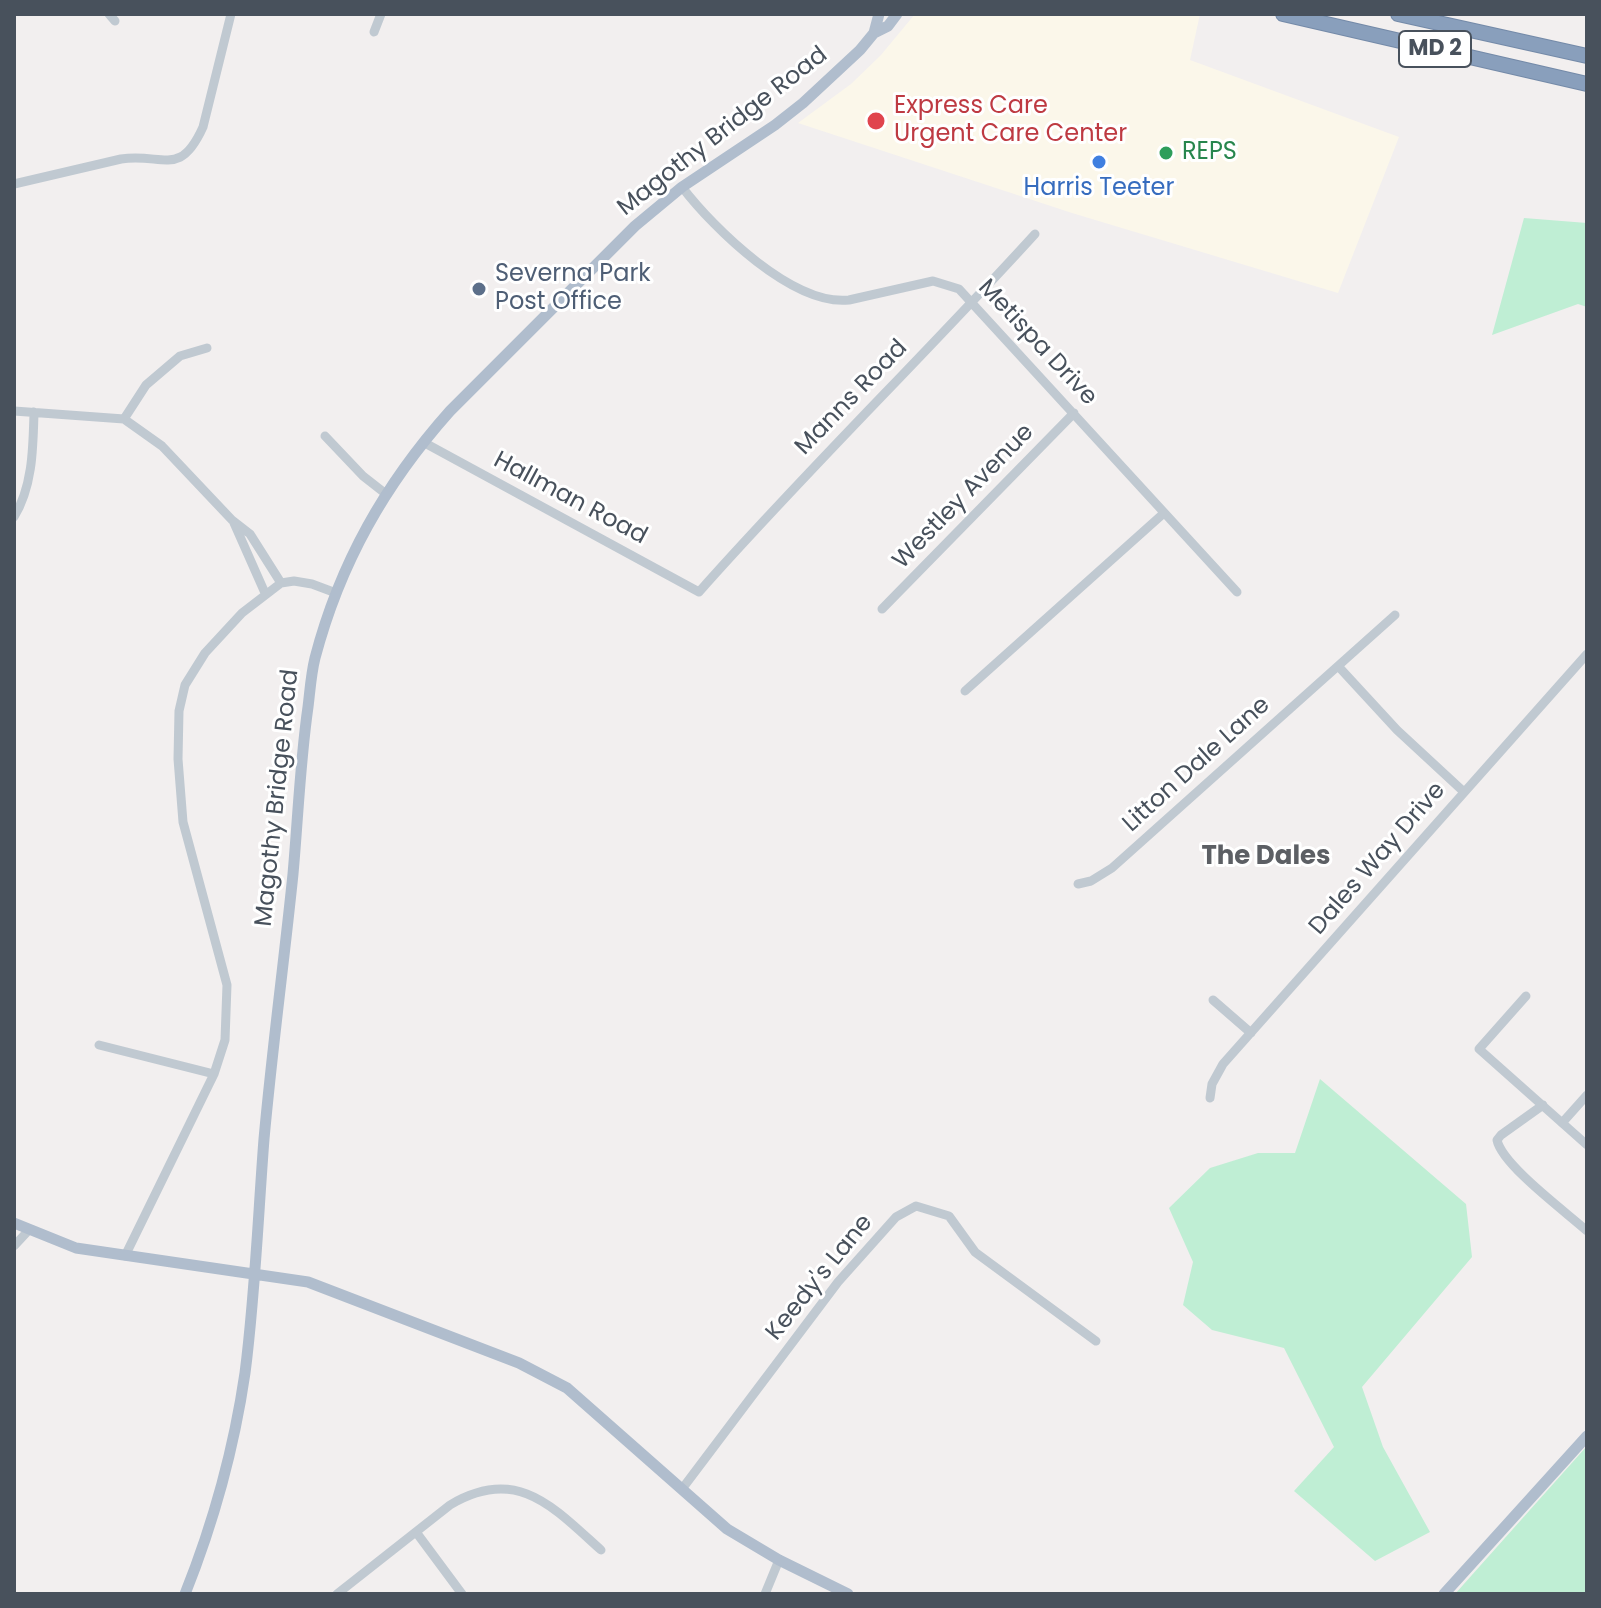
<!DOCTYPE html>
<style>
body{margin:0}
#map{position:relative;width:1601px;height:1608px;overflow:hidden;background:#f2efef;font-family:Poppins,sans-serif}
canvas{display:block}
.frame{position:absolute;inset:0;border:16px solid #48515c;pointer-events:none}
</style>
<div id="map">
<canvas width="1601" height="1608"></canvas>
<div class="frame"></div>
</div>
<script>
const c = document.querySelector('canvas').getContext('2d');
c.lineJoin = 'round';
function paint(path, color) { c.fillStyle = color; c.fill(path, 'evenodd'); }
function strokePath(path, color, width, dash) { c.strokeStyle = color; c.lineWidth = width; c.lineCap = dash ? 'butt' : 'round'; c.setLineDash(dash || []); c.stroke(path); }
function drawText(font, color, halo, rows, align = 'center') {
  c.font = font + ' Poppins,sans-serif'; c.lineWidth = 6; c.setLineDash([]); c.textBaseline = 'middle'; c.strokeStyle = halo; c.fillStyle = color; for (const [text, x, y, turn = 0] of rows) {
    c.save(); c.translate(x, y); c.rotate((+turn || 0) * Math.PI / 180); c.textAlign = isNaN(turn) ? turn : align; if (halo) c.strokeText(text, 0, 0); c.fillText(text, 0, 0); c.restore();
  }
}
const commercial = new Path2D(`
 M915,14H1200L1190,60L1399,137L1338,293L1072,213L798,123L851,84L881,55Z`);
const green = new Path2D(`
 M1524,218L1587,223V307L1578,304L1492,335Z
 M1320,1079L1466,1204L1472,1257L1362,1387L1383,1447L1430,1532L1375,1561L1294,1491L1334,1447L1284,1348L1212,1330L1183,1305L1193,1262L1169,1208L1210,1168L1258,1153H1295Z
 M1587,1446V1594H1455Z`);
const minor = new Path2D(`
 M109,14L115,21
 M374,32L381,14
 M14,184L121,159C164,153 180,178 203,127L231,14
 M682,187C714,229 793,306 849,300L933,281L959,289L1237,592
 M14,411L124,419L162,446L232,520L250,534L281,583
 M124,419L146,385L180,356L207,348
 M325,436L363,476L386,494
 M423,442L699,592C808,469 925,355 1035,234
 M14,517C33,486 33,447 34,412
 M234,523L265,593
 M882,609L1074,413
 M1338,666L1397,730L1464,792
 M965,691L1164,513
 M1078,884L1091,881L1112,868L1395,615
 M1526,996L1479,1049L1587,1145
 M1213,1000L1251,1033
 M99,1045L214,1074
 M1210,1098L1212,1084L1223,1064L1587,654
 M1543,1105L1501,1135L1497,1140C1502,1165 1566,1212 1587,1231
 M1562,1123L1587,1095
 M14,1246L28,1231
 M125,1256L214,1074L225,1040L227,985L183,822L178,759L179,711L185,685L205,653L242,613L281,583L294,581L312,584L336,593
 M682,1489L838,1282L896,1217L916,1206L949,1216L975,1252L1096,1341
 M416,1532L462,1594
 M337,1594L450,1505C517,1465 553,1507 601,1550
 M765,1594L779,1560`);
const major = new Path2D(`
 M874,33L879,14
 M14,1223L76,1248L308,1282L519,1363L567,1388L727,1529L779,1560L848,1594
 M185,1594C213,1524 234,1448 245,1373C255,1296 258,1217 264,1139C272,1050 284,962 293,874C298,818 300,763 308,707C310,691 311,674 315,658C340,563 385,484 450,411L635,226L682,187L775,125L803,103L860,50L874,33L888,26L897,14
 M1444,1594L1587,1436`);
const highway = new Path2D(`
 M1283,14L1587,84
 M1398,14L1587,56`);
const markers = [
 [876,121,10,"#e0444e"],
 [1166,153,8,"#2e9e5b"],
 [1099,162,8,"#3f7fe0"],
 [479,289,8,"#5c6f8a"]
];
const shields = [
 [1435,49,72]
];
const shieldNames = [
 ["MD 2",1435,49]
];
const healthNames = [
 ["Express Care",894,107],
 ["Urgent Care Center",894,135]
];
const streetNames = [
 ["Magothy Bridge Road",723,132,-38],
 ["Metispa Drive",1037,343,47],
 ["Manns Road",852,398,-46],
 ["Westley Avenue",964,497,-46],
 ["Hallman Road",570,499,28],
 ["Litton Dale Lane",1197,765,-42],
 ["Magothy Bridge Road",278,798,-84],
 ["Dales Way Drive",1378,859,-49],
 ["Keedy's Lane",820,1278,-51]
];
const leisureNames = [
 ["REPS",1182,153]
];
const shopNames = [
 ["Harris Teeter",1099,189]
];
const serviceNames = [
 ["Severna Park",495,275],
 ["Post Office",495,303]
];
const neighbourhoodNames = [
 ["The Dales",1266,857]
];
paint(commercial, '#fbf7ea');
paint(green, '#bfeed4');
strokePath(highway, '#748aa8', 16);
strokePath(minor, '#c0c9d1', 9);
strokePath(major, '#b0bdcd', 11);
strokePath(highway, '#899fbc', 14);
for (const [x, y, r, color] of markers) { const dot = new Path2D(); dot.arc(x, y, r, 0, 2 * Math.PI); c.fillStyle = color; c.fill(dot); strokePath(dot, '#fff', 3); }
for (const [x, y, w] of shields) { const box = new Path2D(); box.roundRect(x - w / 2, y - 18, w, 36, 6); c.fillStyle = '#fff'; c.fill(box); strokePath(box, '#48515c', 2); }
drawText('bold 22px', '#48515c', null, shieldNames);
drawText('24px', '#be3a42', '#fff', healthNames, 'left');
drawText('24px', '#48515c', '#fff', streetNames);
drawText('24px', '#27864d', '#fff', leisureNames, 'left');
drawText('24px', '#366cbe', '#fff', shopNames);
drawText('24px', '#4e5e75', '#fff', serviceNames, 'left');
drawText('bold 26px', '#5c5f64', '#fff', neighbourhoodNames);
</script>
